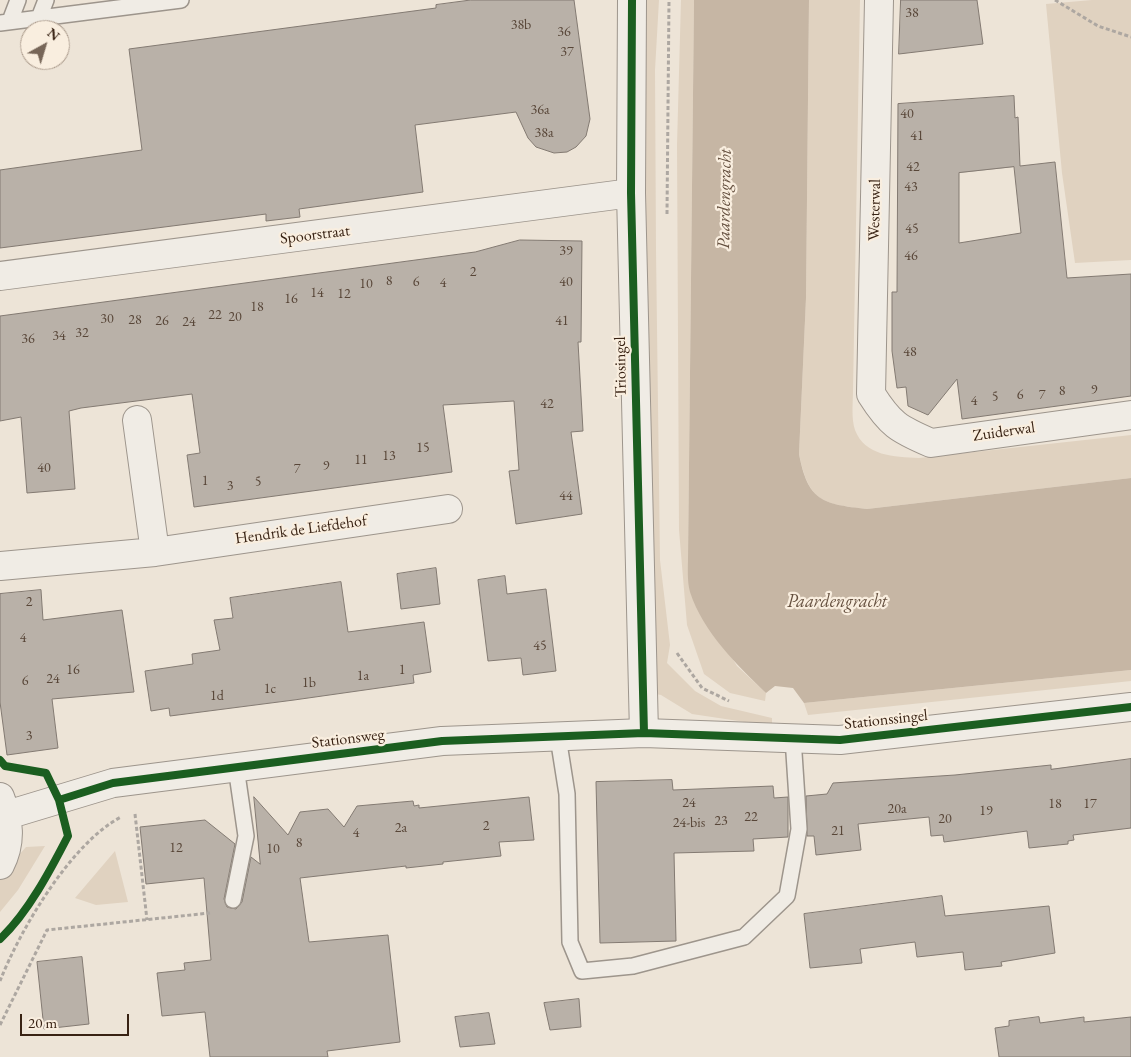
<!DOCTYPE html>
<style>
body{margin:0}
#map{position:relative;width:1131px;height:1057px;overflow:hidden;background:#ede4d7;font-family:"EB Garamond",serif}
canvas{display:block}
.north{position:absolute;left:20px;top:20px;width:50px;height:50px;box-sizing:border-box;background:#f9eedf;border:1px solid #ac9c8d;border-radius:50%;rotate:39deg;font-size:14px;font-weight:700;line-height:20px;text-align:center;color:#382213}
.north::after{content:'';display:block;margin:auto;width:18px;height:22px;background:#776658;clip-path:polygon(50% 0,100% 100%,50% 72%,0 100%)}
.scale{position:absolute;left:20px;top:1014px;width:109px;height:22px;box-sizing:border-box;border:2px solid #382213;border-top:0;padding-left:6px;font-size:15px;line-height:18px;white-space:nowrap;color:#382213;-webkit-text-stroke:4px #f9eedf;paint-order:stroke}
</style>
<div id="map">
<canvas width="1131" height="1057"></canvas>
<div class="north">N</div>
<div class="scale">20 m</div>
</div>
<script>
const c = document.querySelector('canvas').getContext('2d');
c.lineJoin = 'round';
function paint(path, color) { c.fillStyle = color; c.fill(path, 'evenodd'); }
function strokePath(path, color, width, dash) { c.strokeStyle = color; c.lineWidth = width; c.lineCap = dash ? 'butt' : 'round'; c.setLineDash(dash || []); c.stroke(path); }
function drawText(font, color, halo, rows, align = 'center') {
  c.font = font + ' "EB Garamond",serif'; c.lineWidth = 4.5; c.setLineDash([]); c.textBaseline = 'middle'; c.strokeStyle = halo; c.fillStyle = color; for (const [text, x, y, turn = 0] of rows) {
    c.save(); c.translate(x, y); c.rotate((+turn || 0) * Math.PI / 180); c.textAlign = isNaN(turn) ? turn : align; if (halo) c.strokeText(text, 0, 0); c.fillText(text, 0, 0); c.restore();
  }
}
const green = new Path2D(`
 M645,0H659L655,70L656,250L660,560L670,645L667,663L695,691L721,706L772,718V726L692,714L661,695L651,693L648,628Z
 M681,0H694L688,557L690,590L737,666L766,693L765,701L730,693L704,674L687,625L679,530L677,145Z
 M809,0H860L853,390C853,402 851,419 855,430C865,456 894,457 919,458L1131,435V478L867,509C822,504 809,502 799,454L806,298Z
 M1092,0H1131V260L1075,263L1062,173L1046,4Z
 M1131,670V681L808,715L804,703Z
 M45,846L18,890L0,912V876L26,847Z
 M115,851L128,902L96,905L75,898Z`);
const water = new Path2D(`
 M694,0H809L806,298L799,454C808,501 822,504 867,509L1131,478V670L804,703L793,688L775,686L766,693C737,665 703,632 690,592C687,581 688,568 688,557Z`);
const building = new Path2D(`
 M471,0H574L590,119L586,136L576,147L567,152L554,153L536,147L528,138L516,112L415,125L423,192L299,209L300,217L266,221V214L0,248V170L142,150L129,49L436,8V5Z
 M901,0H977L983,44L899,54Z
 M1014,96L1015,118L1018,117L1020,166L1055,162L1067,278L1131,274V396L962,419L957,379L928,415L908,406L906,387L897,388L892,351V292H897L898,104ZM1014,167L1021,233L959,243V173Z
 M520,240L582,241L581,342H578L583,431L571,432L582,514L516,524L509,471L519,470L514,401L443,405L452,472L194,507L187,455L200,453L192,394L81,408L69,411L75,489L27,493L21,417L0,421V316L475,252Z
 M436,568L440,604L401,609L397,574Z
 M505,576L507,594L546,589L556,671L523,675L521,658L488,661L478,580Z
 M341,582L348,632L424,622L431,672L413,675L414,683L294,700L170,716L169,708L151,711L145,671L193,664L192,654L220,650L214,620L233,618L230,598Z
 M41,590L43,620L122,610L134,692L52,699L58,748L7,755L0,702V594Z
 M1131,759V828L1073,835L1074,840L1068,841V844L1029,848L1027,831L944,842L943,835L931,836L929,817L858,824L861,850L816,855L814,836H807L806,796L827,794L833,783L955,775L1051,765V769Z
 M672,780L673,790L773,786L774,798L788,797V837L753,839L754,851L674,853L676,941L600,943L596,782Z
 M254,797L288,835L300,812L328,809L344,827L357,806L413,801L414,806L419,805V808L529,797L534,840L499,842L501,856L443,862V864L406,868V866L300,878L309,942L388,935L400,1042L327,1051L328,1057H210L205,1012L162,1016L157,973L185,970L184,963L211,960L204,878L146,884L140,827L205,820L235,844L224,899L227,907L236,909L242,902L251,857L260,864Z
 M942,896L945,916L1049,906L1055,953L1001,962L1002,966L965,970L963,952L917,957L915,942L860,949L862,963L810,968L804,914Z
 M82,957L89,1024L44,1029L37,962Z
 M579,999L581,1027L550,1030L544,1003Z
 M489,1013L495,1044L460,1047L455,1017Z
 M1039,1017L1040,1023L1084,1017V1022L1131,1017V1057H999L995,1028L1009,1026V1021Z`);
const path = new Path2D(`
 M1055,0L1098,26L1131,37
 M667,214L669,0
 M677,653L702,688L729,701
 M135,814L147,920
 M0,981C20,930 71,843 121,817
 M0,1025L47,930L210,913`);
const service = new Path2D(`
 M39,18L46,0
 M10,21L18,0
 M0,23L181,0
 M558,737L567,794L570,942L582,971L633,966L744,937L787,896L799,829L793,738
 M233,900L246,836L236,767`);
const minor = new Path2D(`
 M632,0L631,193L644,733
 M879,0L871,394C890,424 898,429 931,443L1131,415
 M0,276L631,193
 M137,420L155,552
 M0,566L155,552L448,509`);
const tertiary = new Path2D(`
 M0,797C9,820 12,842 0,865
 M7,815L113,783L442,741L644,733L840,740L1131,707`);
const cycleway = new Path2D(`
 M632,0L631,193L644,733
 M0,760L5,766L46,773L59,800L68,836C51,869 28,913 0,939
 M59,800L113,783L442,741L644,733L840,740L1131,707`);
const numberNames = [
 ["38",912,13],
 ["38b",521,25],
 ["36",564,32],
 ["37",567,52],
 ["36a",540,110],
 ["40",907,114],
 ["38a",544,133],
 ["41",917,136],
 ["42",913,167],
 ["43",911,187],
 ["45",912,229],
 ["39",566,251],
 ["46",911,256],
 ["2",473,272],
 ["8",389,281],
 ["6",416,282],
 ["40",566,282],
 ["4",443,283],
 ["10",366,284],
 ["14",317,293],
 ["12",344,294],
 ["16",291,299],
 ["18",257,307],
 ["22",215,315],
 ["20",235,317],
 ["30",107,319],
 ["28",135,320],
 ["26",162,321],
 ["41",562,321],
 ["24",189,322],
 ["32",82,333],
 ["34",59,336],
 ["36",28,339],
 ["48",910,352],
 ["9",1094,390],
 ["8",1062,391],
 ["6",1020,395],
 ["7",1042,395],
 ["5",995,397],
 ["4",974,401],
 ["42",547,404],
 ["15",423,448],
 ["13",389,456],
 ["11",361,460],
 ["9",326,466],
 ["40",44,468],
 ["7",297,469],
 ["1",205,481],
 ["5",258,482],
 ["3",230,486],
 ["44",566,496],
 ["2",29,602],
 ["4",23,638],
 ["45",540,646],
 ["16",73,670],
 ["1",402,670],
 ["1a",363,676],
 ["24",53,679],
 ["6",25,681],
 ["1b",309,683],
 ["1c",270,689],
 ["1d",217,696],
 ["3",29,736],
 ["24",689,803],
 ["18",1055,804],
 ["17",1090,804],
 ["20a",897,809],
 ["19",986,811],
 ["22",751,817],
 ["20",945,819],
 ["23",721,821],
 ["24-bis",689,823],
 ["2",486,826],
 ["2a",401,828],
 ["21",838,831],
 ["4",356,833],
 ["8",299,843],
 ["12",176,848],
 ["10",273,849]
];
const streetNames = [
 ["Westerwal",875,210,-89],
 ["Spoorstraat",315,235,-7],
 ["Triosingel",621,367,-91],
 ["Zuiderwal",1004,432,-8],
 ["Hendrik de Liefdehof",301,530,-8],
 ["Stationssingel",886,720,-6],
 ["Stationsweg",348,739,-7]
];
const waterNames = [
 ["Paardengracht",725,199,-89],
 ["Paardengracht",837,602]
];
paint(green, '#e0d2c0');
paint(water, '#c6b6a4');
paint(building, '#b9b1a8');
strokePath(building, '#837a72', 1);
strokePath(service, '#9d958c', 18);
strokePath(minor, '#9d958c', 30);
strokePath(tertiary, '#9d958c', 30);
strokePath(path, '#ada7a1', 3, [4, 2.5]);
strokePath(service, '#f0ece5', 15);
strokePath(minor, '#f0ece5', 28);
strokePath(tertiary, '#f0ece5', 28);
strokePath(cycleway, '#1b5e20', 8);
drawText('14px', '#584638', null, numberNames);
drawText('16px', '#382213', '#f9eedf', streetNames);
drawText('italic 18px', '#644f3e', '#f9eedf', waterNames);
</script>
